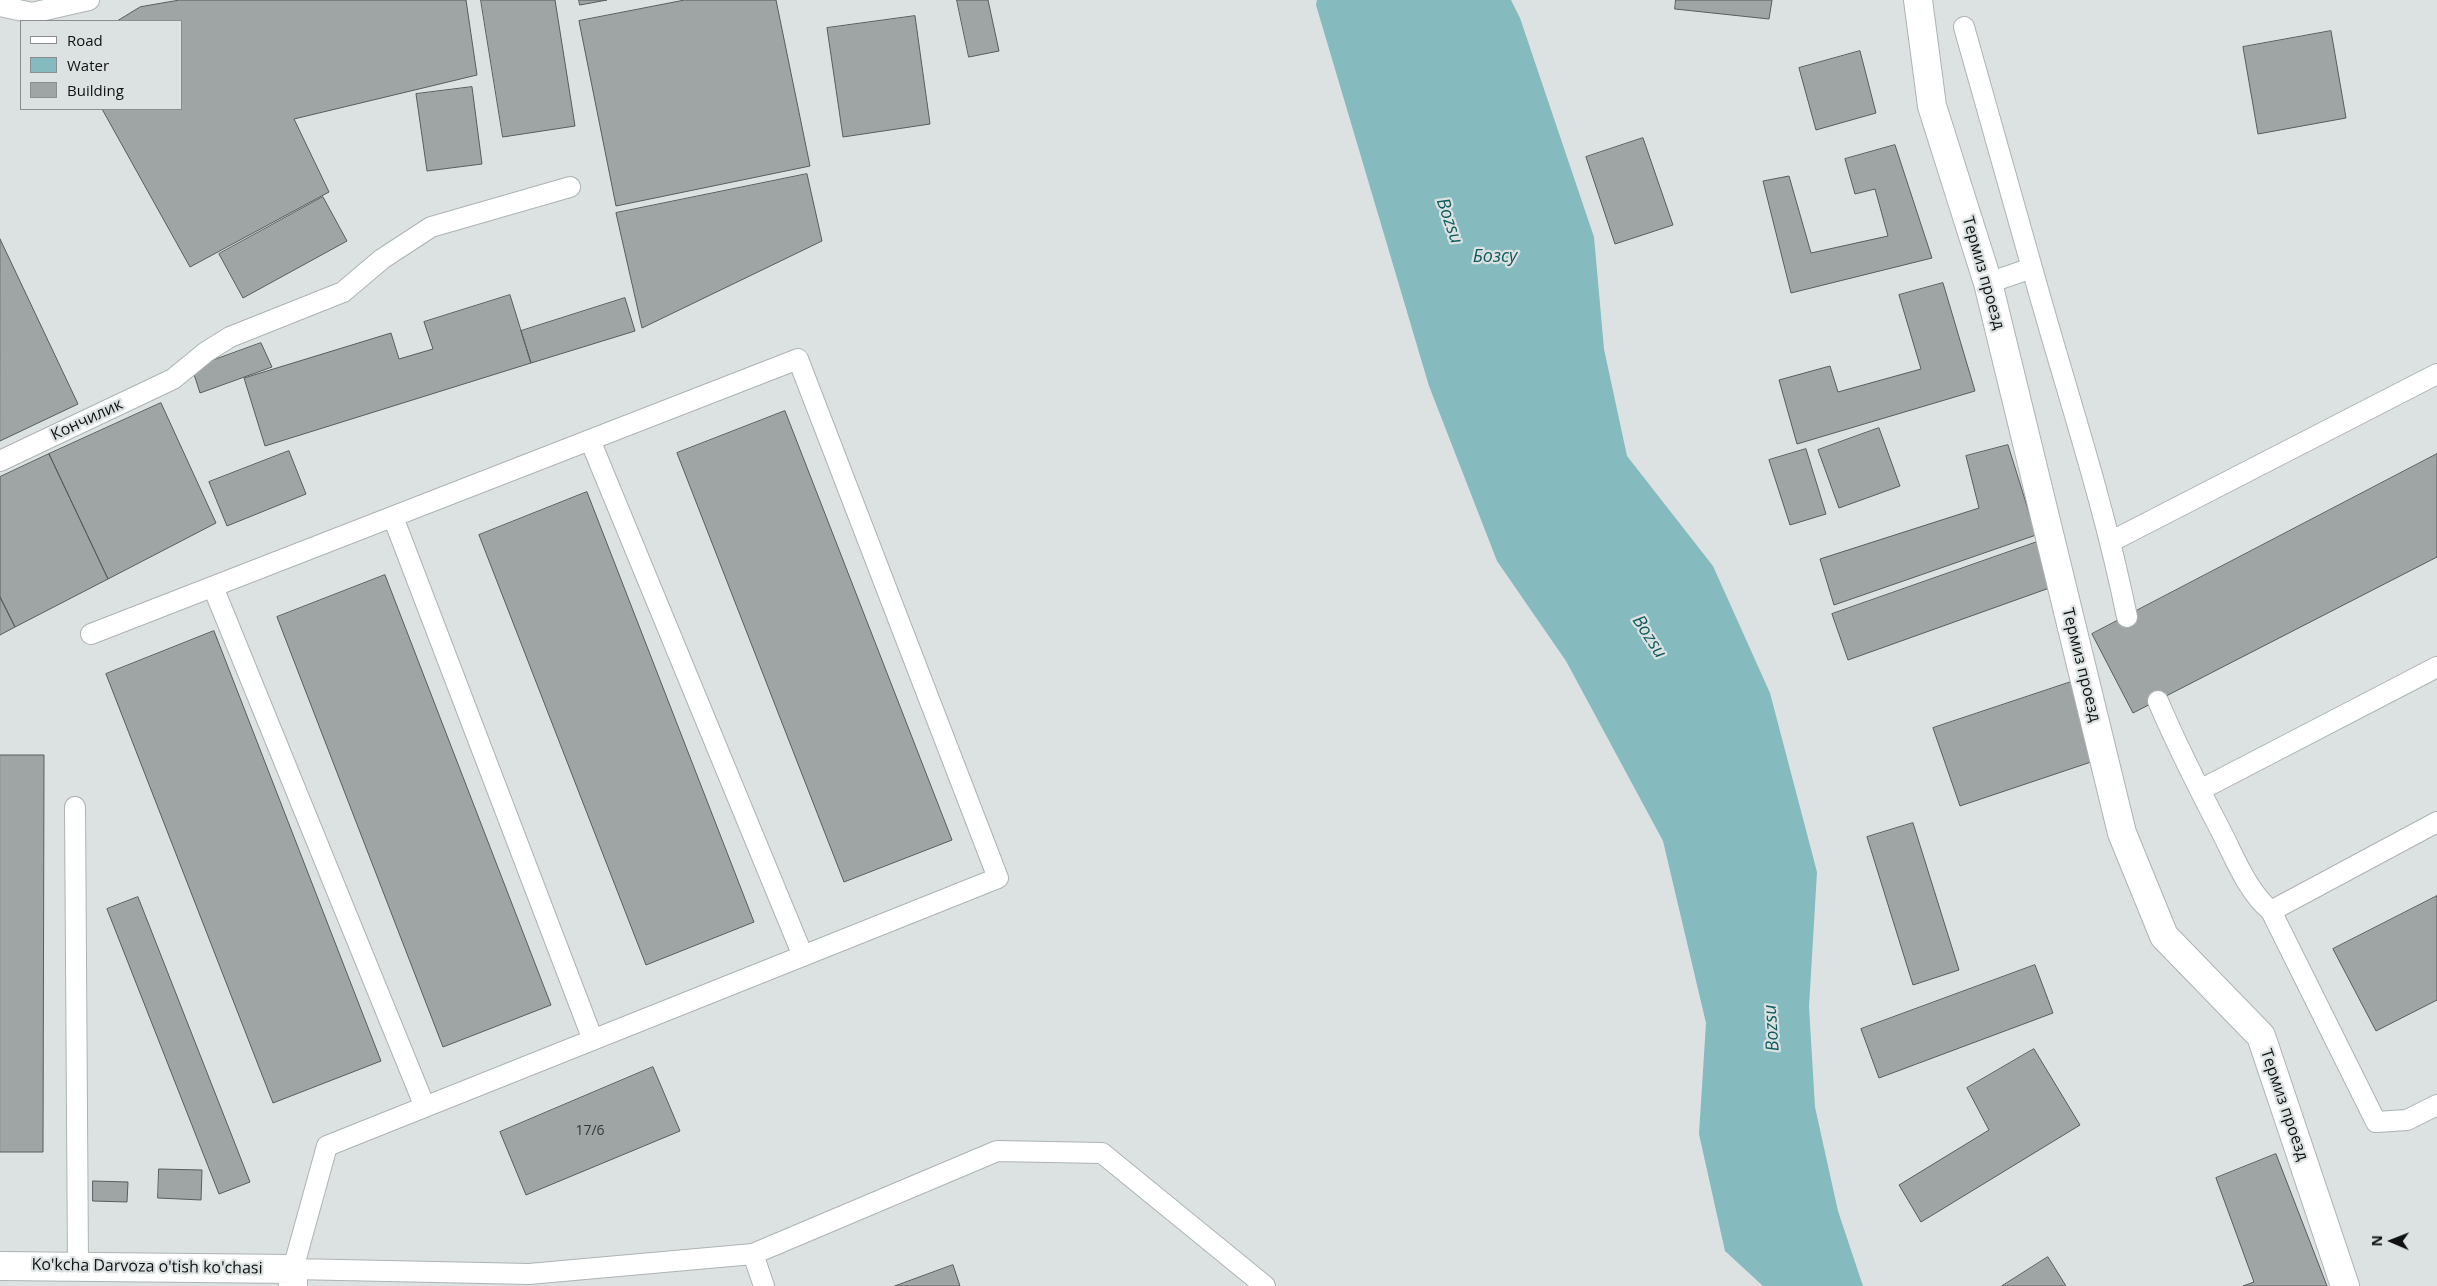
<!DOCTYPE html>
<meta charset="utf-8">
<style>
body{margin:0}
#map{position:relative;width:2437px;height:1286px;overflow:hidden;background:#dce2e2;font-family:"Open Sans",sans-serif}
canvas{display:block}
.legend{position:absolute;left:20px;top:20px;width:162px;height:90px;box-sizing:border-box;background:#dce2e2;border:1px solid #8a8e8e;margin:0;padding:6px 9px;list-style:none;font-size:15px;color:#0f1111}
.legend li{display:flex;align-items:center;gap:10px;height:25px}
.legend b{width:25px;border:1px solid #8a8e8e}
.north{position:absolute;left:2367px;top:1216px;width:50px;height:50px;-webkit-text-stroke:4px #dce2e2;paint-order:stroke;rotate:271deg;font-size:14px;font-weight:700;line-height:20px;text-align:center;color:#0f1111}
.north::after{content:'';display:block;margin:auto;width:18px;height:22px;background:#0f1111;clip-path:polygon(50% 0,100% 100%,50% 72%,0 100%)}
</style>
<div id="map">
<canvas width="2437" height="1286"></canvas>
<ul class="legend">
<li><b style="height:6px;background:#fff"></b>Road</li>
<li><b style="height:14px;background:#85babe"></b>Water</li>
<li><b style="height:14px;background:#9fa5a5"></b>Building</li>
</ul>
<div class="north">N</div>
</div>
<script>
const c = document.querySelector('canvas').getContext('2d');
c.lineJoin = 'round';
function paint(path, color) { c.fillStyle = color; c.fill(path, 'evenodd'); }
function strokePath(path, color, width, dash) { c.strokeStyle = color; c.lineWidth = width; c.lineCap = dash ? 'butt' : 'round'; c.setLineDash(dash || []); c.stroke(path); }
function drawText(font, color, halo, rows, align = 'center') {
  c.font = font + ' "Open Sans",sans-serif'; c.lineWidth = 4.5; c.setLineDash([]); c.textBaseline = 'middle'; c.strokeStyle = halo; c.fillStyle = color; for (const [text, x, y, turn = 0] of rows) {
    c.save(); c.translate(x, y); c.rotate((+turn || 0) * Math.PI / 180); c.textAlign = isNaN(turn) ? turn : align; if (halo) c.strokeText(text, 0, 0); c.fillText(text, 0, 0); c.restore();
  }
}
const water = new Path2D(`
 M1317,0H1511L1520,18L1594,237L1604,349L1627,456L1713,566L1770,693L1817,872L1809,1007L1815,1107L1838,1211L1863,1286H1763L1725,1251L1699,1134L1706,1023L1663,841L1566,661L1497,561L1429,386L1316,5Z`);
const building = new Path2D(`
 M180,0H466L477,75L294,119L329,192L190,267L102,109H181V21H117L140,7Z
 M481,0H555L575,126L503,137Z
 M579,0H607L580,5Z
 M685,0H776L810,166L616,206L579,21Z
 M957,0H988L999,51L969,57Z
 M1676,0H1772L1769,19L1675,9Z
 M915,16L930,124L843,137L827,28Z
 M2331,31L2346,118L2258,134L2243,47Z
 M1860,51L1876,113L1816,130L1799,68Z
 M472,87L482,164L427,171L416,94Z
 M1643,138L1673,225L1615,244L1586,157Z
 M1895,145L1932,258L1791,293L1763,181L1789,176L1811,253L1888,236L1875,189L1855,194L1845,159Z
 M807,174L822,241L642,328L616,213Z
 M323,197L347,241L243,298L219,254Z
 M0,239L78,404L0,441Z
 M1943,283L1975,391L1797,444L1779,380L1830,366L1838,392L1921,369L1899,295Z
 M510,295L531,363L265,446L244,378L391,333L399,359L433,349L424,322Z
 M625,298L635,331L531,363L521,331Z
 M261,343L272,367L200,393L192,368Z
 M161,403L216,523L108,579L49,454Z
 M785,411L952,840L844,882L677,453Z
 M1879,428L1900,486L1839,508L1818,450Z
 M2008,445L2036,535L1834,605L1820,559L1979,508L1966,456Z
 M1806,449L1826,514L1790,525L1769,460Z
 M289,451L306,494L227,526L209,482Z
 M49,454L108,579L15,627L0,597V477Z
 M2437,454V557L2133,713L2092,634Z
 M587,492L754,922L646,965L479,535Z
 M2040,541L2055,586L1848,660L1832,614Z
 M385,575L551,1005L443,1047L277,617Z
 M0,597L15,627L0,635Z
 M214,631L381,1061L273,1103L106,674Z
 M2074,681L2100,759L1960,806L1933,728Z
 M0,755H44L43,1152H0Z
 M1913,823L1959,970L1913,985L1867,837Z
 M2437,896V1000L2376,1031L2333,949Z
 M138,897L250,1182L219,1194L107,909Z
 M2035,965L2053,1013L1879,1078L1861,1029Z
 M2034,1049L2080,1125L1921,1222L1899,1185L1989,1130L1967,1088Z
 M653,1067L680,1131L526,1195L500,1132Z
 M2276,1154L2327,1286H2243L2254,1282L2216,1178Z
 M159,1169L202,1170L201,1200L158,1198Z
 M93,1181L128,1182L127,1202L93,1201Z
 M2048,1257L2066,1286H2002Z
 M953,1265L960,1286H895Z`);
const service = new Path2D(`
 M0,6L32,13L89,0
 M1964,27L2032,268
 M1988,283L2032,268C2064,384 2103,498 2127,617
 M590,440L803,956
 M0,461L173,379L206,352L230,337L343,292L382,259L431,227L570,187
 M393,517L593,1040
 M2110,542L2437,374
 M213,587L425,1107
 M91,634L798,359L998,878L327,1146L293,1269L529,1274L753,1254L997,1151L1102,1153L1265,1286
 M2158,701C2177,746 2199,789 2222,833C2235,859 2248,892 2271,911L2437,822
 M2200,790L2437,667
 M75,807L78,1266
 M2271,911L2376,1122L2407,1120L2437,1105
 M753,1254L764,1286`);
const minor = new Path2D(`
 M1918,0L1932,106L1988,283L2122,833L2164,936L2261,1036L2345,1286
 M0,1266L293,1269V1286`);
const numberNames = [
 ["17/6",590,1131]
];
const streetNames = [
 ["Термиз проезд",1983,273,74],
 ["Кончилик",87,420,-25],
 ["Термиз проезд",2081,665,76],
 ["Термиз проезд",2284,1105,71],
 ["Ko'kcha Darvoza o'tish ko'chasi",147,1267,1]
];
const waterNames = [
 ["Bozsu",1449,221,71],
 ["Бозсу",1495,257],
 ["Bozsu",1649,637,57],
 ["Bozsu",1772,1028,-94]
];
paint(water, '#85babe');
paint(building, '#9fa5a5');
strokePath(building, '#575c5d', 1);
strokePath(service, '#adb3b4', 22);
strokePath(minor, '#adb3b4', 30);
strokePath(service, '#fff', 20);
strokePath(minor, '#fff', 28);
drawText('14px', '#333636', null, numberNames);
drawText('16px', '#0f1111', '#dce2e2', streetNames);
drawText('italic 18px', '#0d5a5e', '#dce2e2', waterNames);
</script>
